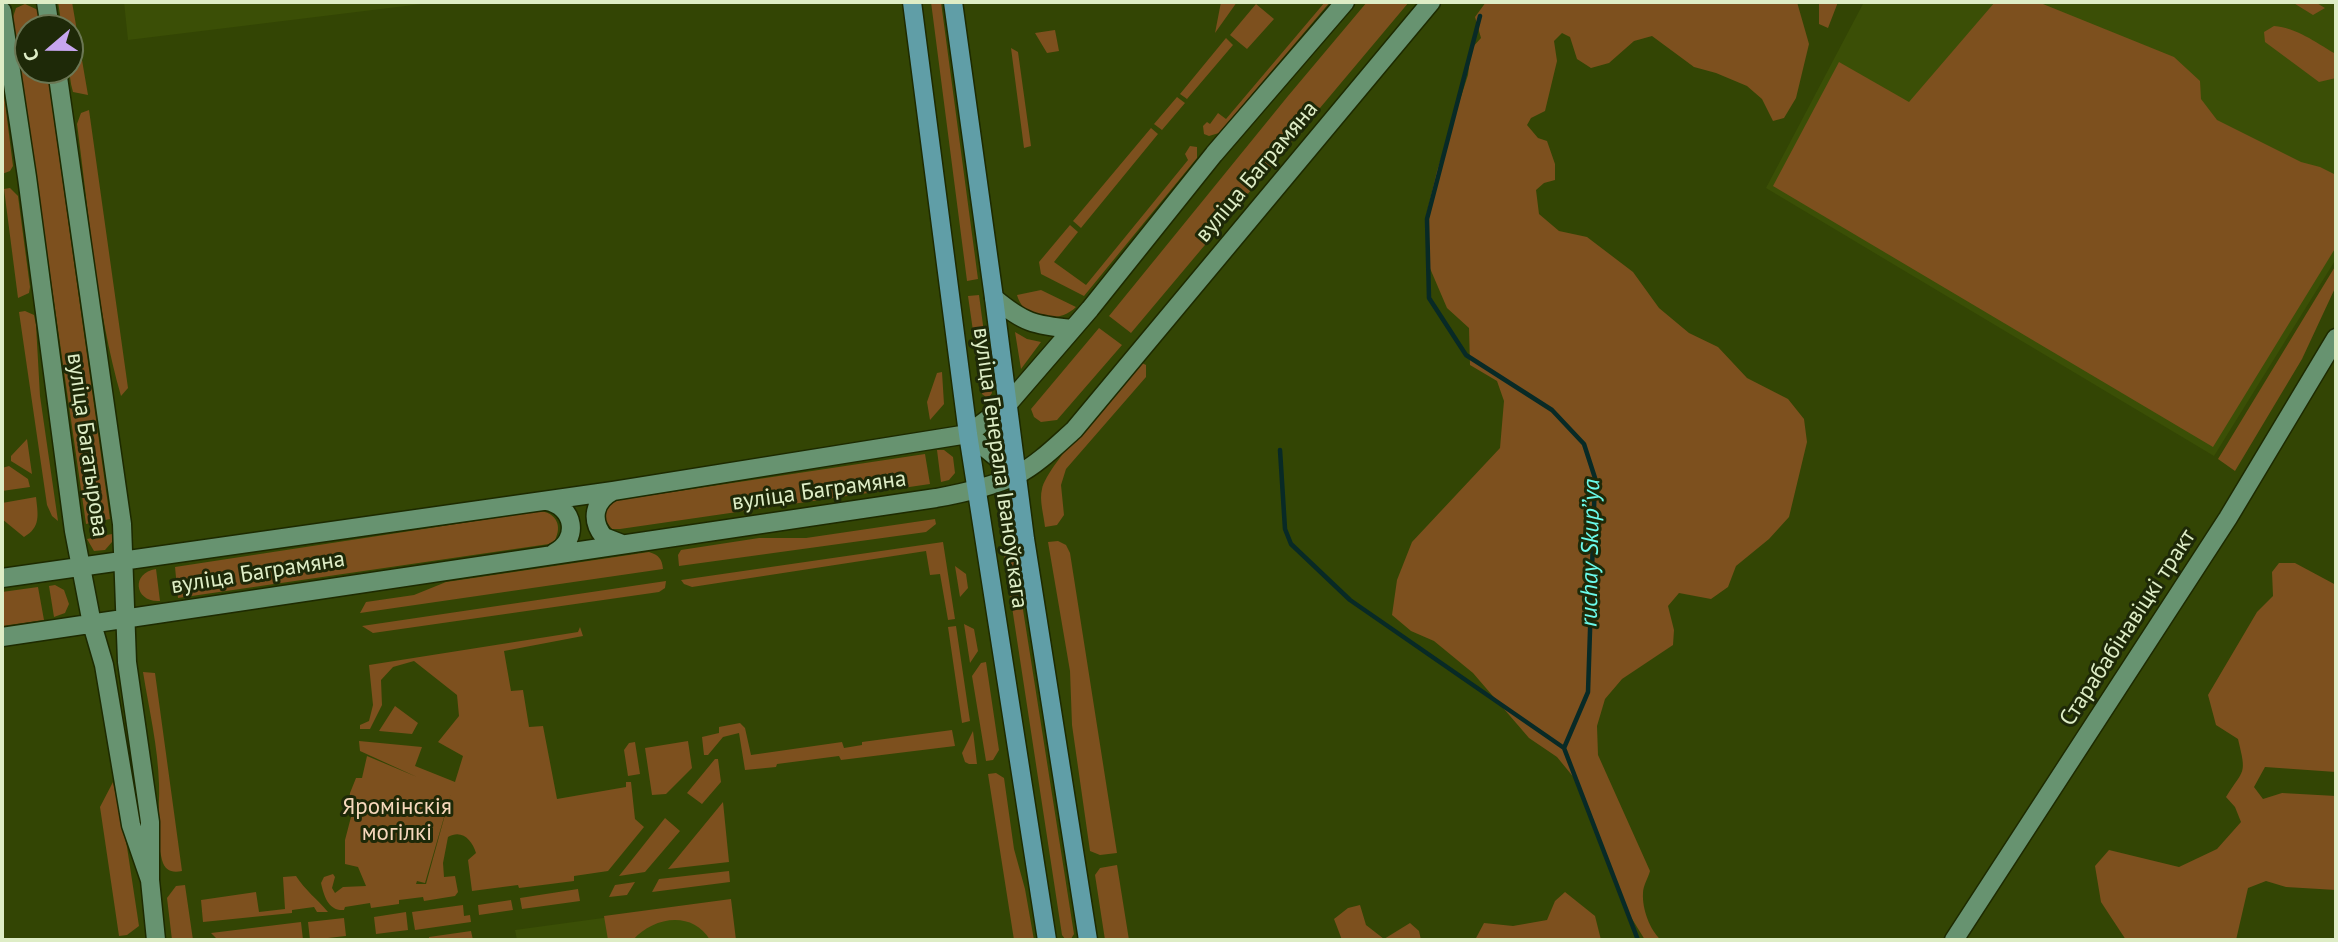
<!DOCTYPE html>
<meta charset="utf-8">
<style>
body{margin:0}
#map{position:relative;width:2338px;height:942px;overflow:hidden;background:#334504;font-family:"PT Sans",sans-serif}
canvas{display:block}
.frame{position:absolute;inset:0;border:4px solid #deedc6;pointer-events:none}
.north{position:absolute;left:14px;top:14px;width:70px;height:70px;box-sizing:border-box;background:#1e2908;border:2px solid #6b7754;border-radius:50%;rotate:250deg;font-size:19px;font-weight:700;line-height:28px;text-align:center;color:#deedc6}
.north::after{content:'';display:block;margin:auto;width:24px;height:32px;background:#c7a6ef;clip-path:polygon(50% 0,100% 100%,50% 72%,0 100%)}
</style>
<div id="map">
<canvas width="2338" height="942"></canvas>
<div class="frame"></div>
<div class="north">С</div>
</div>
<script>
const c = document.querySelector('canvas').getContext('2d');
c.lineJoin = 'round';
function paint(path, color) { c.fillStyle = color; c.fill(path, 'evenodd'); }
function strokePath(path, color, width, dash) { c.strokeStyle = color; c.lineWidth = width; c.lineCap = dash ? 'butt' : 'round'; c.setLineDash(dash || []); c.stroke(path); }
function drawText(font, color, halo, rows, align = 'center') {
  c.font = font + ' "PT Sans",sans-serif'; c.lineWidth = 6; c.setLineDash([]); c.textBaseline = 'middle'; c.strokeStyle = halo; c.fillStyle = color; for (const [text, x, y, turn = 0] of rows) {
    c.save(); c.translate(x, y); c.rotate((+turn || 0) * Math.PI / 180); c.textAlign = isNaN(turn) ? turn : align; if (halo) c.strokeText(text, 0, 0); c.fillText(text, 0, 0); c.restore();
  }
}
const built = new Path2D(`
 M124,2H438L128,40Z
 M1864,2H2336V259L2214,456L1766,188Z
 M713,903L718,940H517L515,930Z`);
const green = new Path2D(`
 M58,2H72L88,95L73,92C67,72 70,50 70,28H62Z
 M931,2H941L978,279L967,281Z
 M1221,2H1237L1215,33Z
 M1325,2H1330L1219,133L1209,136L1204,134L1203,126L1207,122L1210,124L1218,113L1226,119Z
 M1367,2H1409L1131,333L1109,316L1288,96Z
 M1486,2H1797L1809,44L1796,98L1784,118L1773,121L1762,99L1747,86L1716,73L1694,67L1652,36L1634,41L1609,63L1591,68L1577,59L1570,37L1562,33L1554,41L1557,61L1545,111L1531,118L1527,125L1538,138L1547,141L1555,164V180L1544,183L1536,190L1539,214L1559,231L1587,237L1633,272L1659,308L1689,333L1718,347L1747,378L1788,399L1804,419L1807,442L1789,517L1769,539L1736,566L1728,587L1711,599L1679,593L1668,606L1674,630L1673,645L1622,679L1605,699L1597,726L1598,755L1650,871C1648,878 1643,886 1643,893C1642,909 1650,930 1661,940H1645L1629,914L1615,881L1590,811L1575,779L1557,757L1529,738L1473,673L1434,641L1411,631L1392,615L1397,580L1412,542L1500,448L1504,401L1497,381L1470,365L1469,328L1447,308L1426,259V216L1437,171L1468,75L1471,49L1481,38L1475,17Z
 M1819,2H1838L1828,28L1819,24Z
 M1995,2H2038L2174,57L2200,81L2201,99L2217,120L2301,162L2320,167L2336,175V247L2213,447L1773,186L1839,62L1909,102Z
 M2292,2H2315L2325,8L2313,15Z
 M25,4L38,10L41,28H28V70H47L110,519L86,524L13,17L16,8Z
 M1256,4L1274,19L1247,49L1230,35Z
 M2274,26C2297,28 2315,42 2334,53L2336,57V78L2319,82L2265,42L2264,32Z
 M1055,30L1059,51L1047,53L1035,33Z
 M1226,38L1233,45L1187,99L1180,94Z
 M1011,48L1018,52L1031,146L1024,148Z
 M2,79L13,166L10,171L2,174Z
 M1177,97L1185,103L1162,130L1154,124Z
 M89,110L128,388L121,396C96,308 89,214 77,124L81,113Z
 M1151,128L1158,134L1081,228L1073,221Z
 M1190,146L1197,147V158L1084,296L1041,274L1039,262L1070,225L1078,232L1054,262L1086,285L1188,160L1185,154Z
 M10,188L18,196L30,287L29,293L18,298L4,189Z
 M2336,265V286L2302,359L2235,471L2218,459Z
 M1041,290L1076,307C1059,324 1024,321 1017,295Z
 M979,295L992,393L990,396L986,397L982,394L968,296Z
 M25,311L34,315L36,325L40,396L58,521L52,516L47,505L19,312Z
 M1099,328L1122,345L1057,420L1041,422L1034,417L1031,409Z
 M1015,332L1027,339L1041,342L1021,369Z
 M1142,363L1146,365V377L1066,469L1061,485L1064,515L1057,525L1045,527C1044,516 1039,500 1042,489C1048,463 1121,387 1142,363Z
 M942,372L944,404L930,420L927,402L937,373Z
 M27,439L32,474L11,461V456Z
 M937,450H944L953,457L955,473L949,480L941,482Z
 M925,454L930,484L620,529H612L604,519L605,506L619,500Z
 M9,466L28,479L30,487L2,491V468Z
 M36,497C38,515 41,527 24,537L2,519V503Z
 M541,511C557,514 562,526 555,540L549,544L178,598L175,567Z
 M935,519L936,524L926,532L679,566L678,555L681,550L759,538H806Z
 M112,534V542L105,550L94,551L87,539Z
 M1058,541L1066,545L1070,553L1117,853L1100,855L1090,851L1072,725L1070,671L1048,542Z
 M943,542L955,619L948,620L940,574L930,575L926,551L692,587L684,584L681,580Z
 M1013,546L1074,934L1071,939H1065L1062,935L1003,548Z
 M649,552C659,555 662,559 663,569L360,613L366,602L414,595L446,582Z
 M2279,563H2295L2336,585V772L2265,767L2254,787L2263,799L2282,793L2336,796V890L2286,887L2266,881L2248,888L2236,940H2126L2101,902L2095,866L2109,850L2179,867L2217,849L2241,822L2235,807L2226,797C2244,768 2247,776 2238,739L2216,725L2208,695L2257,612L2273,596L2272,572Z
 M955,566L966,574L968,588L960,597Z
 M156,569L160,601C135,603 130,573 156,569Z
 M666,581L665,588L659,592L373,633L362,626Z
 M55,585L64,590L69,604L65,613L54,617L49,586Z
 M38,587L44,620L2,626V592Z
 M964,624L974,629L978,651L970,663Z
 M956,626L970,721L962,723L948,627Z
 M580,627L583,636L504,651L511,691L523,690L529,727L543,726L557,799L626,787V782H631L635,819L644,827L608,871L574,876V881L519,888L518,885L472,891L468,860L476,853C472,840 462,829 448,837L443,863L444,877L455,876L458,892L455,896L424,901L423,897L399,900V904L371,908L370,903L345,907L344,910C328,911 324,896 321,883L324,877L333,874L335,877L332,888L335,893L343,887L366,886L358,867L345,864V840L351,817L348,809L350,793L356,778H362L367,756L417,777L360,751L359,741L422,747L415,766L455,782L463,756L438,742L459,716L457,695L414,661L393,667L381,680L382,705L370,729H360V725L369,721L373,705L369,665L578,632ZM451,793L426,884H416L417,881L425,883Z
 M986,662L999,750L993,760L986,761L972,676L981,663Z
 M143,672L155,673L182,871C172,873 165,871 162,860C155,836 160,809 159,784C158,747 149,709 143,672Z
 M395,706L418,723L412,734L379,731Z
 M740,723L745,728L751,755L842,742L844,748L862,745V742L952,730L955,746L841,760L839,756L777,764L776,767L745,770L739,733L723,737L708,755H704L702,737L719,733V727Z
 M973,731L977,764H969L965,762L962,753Z
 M688,741L692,768L666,794L652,795L645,748Z
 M635,742L640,774L628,776L624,750L629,743Z
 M715,759H718L721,782L702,804L687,793Z
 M996,773L1004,778L1014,849L1025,889L1034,940H1014L988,774Z
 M113,782L127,847L139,926L127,935L119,936L100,807Z
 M723,802L729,862L668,869Z
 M665,818L680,831L645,872L619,876Z
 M1117,865L1129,940H1105L1095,875L1100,868Z
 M729,871L730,882L652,892L659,879Z
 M296,876C305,890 317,899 328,912H317L314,907L292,910V913L203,922L201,900L256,892L259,912L285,909L283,877Z
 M635,882L627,895L609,897L615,885Z
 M185,885L193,940H172L167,898L176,886Z
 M578,889L580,901L522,909L520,898Z
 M1565,892L1595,916L1601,940H1475L1484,923L1513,926L1547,920L1555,901Z
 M731,899L736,940H710C692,910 653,917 633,940H608L604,916Z
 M511,900L513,910L479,915L478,905Z
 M463,905L464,916L470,915L471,922L415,930L412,912Z
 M1360,905L1366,925L1384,939L1410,923L1419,931L1421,940H1342L1334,919L1348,908Z
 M406,912L408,930L376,934L374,917Z
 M344,918L346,936L310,940L308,922Z
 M301,922L303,940H218L211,933Z
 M471,931L473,940H429V937Z`);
const stream = new Path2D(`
 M1480,16L1427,219L1429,298L1466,355L1552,410L1584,444L1595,478L1588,692L1564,748L1638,940
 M1280,450L1285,529L1291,544L1350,600L1564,748`);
const secondary = new Path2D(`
 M46,2L50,28
 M2,11L27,177L74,531L92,624L104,665L131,825L150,880
 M57,70L122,524L127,662L150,822V880L156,940
 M994,298C1024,323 1034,325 1072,329
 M968,434L1017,474
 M613,491C594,501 590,520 604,537L622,544
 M546,501C575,506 580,540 554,553
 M2,578L613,491L968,434L1008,404L1090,309L1214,154L1345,2
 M2,637L936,498C964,493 991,487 1017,475C1038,464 1056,446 1074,430L1431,2
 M1954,940L2228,518L2336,338`);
const primary = new Path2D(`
 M912,2L968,434L1047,940
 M953,2L994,298L1025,539L1088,940`);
const streetNames = [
 ["вуліца Баграмяна",1257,172,-50],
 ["вуліца Багатырова",87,445,82],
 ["вуліца Генерала Іваноўскага",1000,468,82],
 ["вуліца Баграмяна",819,491,-8],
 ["вуліца Баграмяна",258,573,-9],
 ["Старабабінавіцкі тракт",2128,628,-57]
];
const parkNames = [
 ["Яромінскія",397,807],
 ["могілкі",397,833]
];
const waterNames = [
 ["ruchay Skup’’ya",1591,553,-89]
];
paint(built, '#3b4f06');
paint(green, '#7d501e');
strokePath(stream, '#082a26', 4.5);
strokePath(secondary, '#1d2a00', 21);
strokePath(primary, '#1d2a00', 21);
strokePath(secondary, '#679370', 18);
strokePath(primary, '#609ea7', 18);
drawText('23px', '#deedc6', '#1e2908', streetNames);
drawText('23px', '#f7d8bc', '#1e2908', parkNames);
drawText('italic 24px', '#6bfbeb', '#1e2908', waterNames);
</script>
